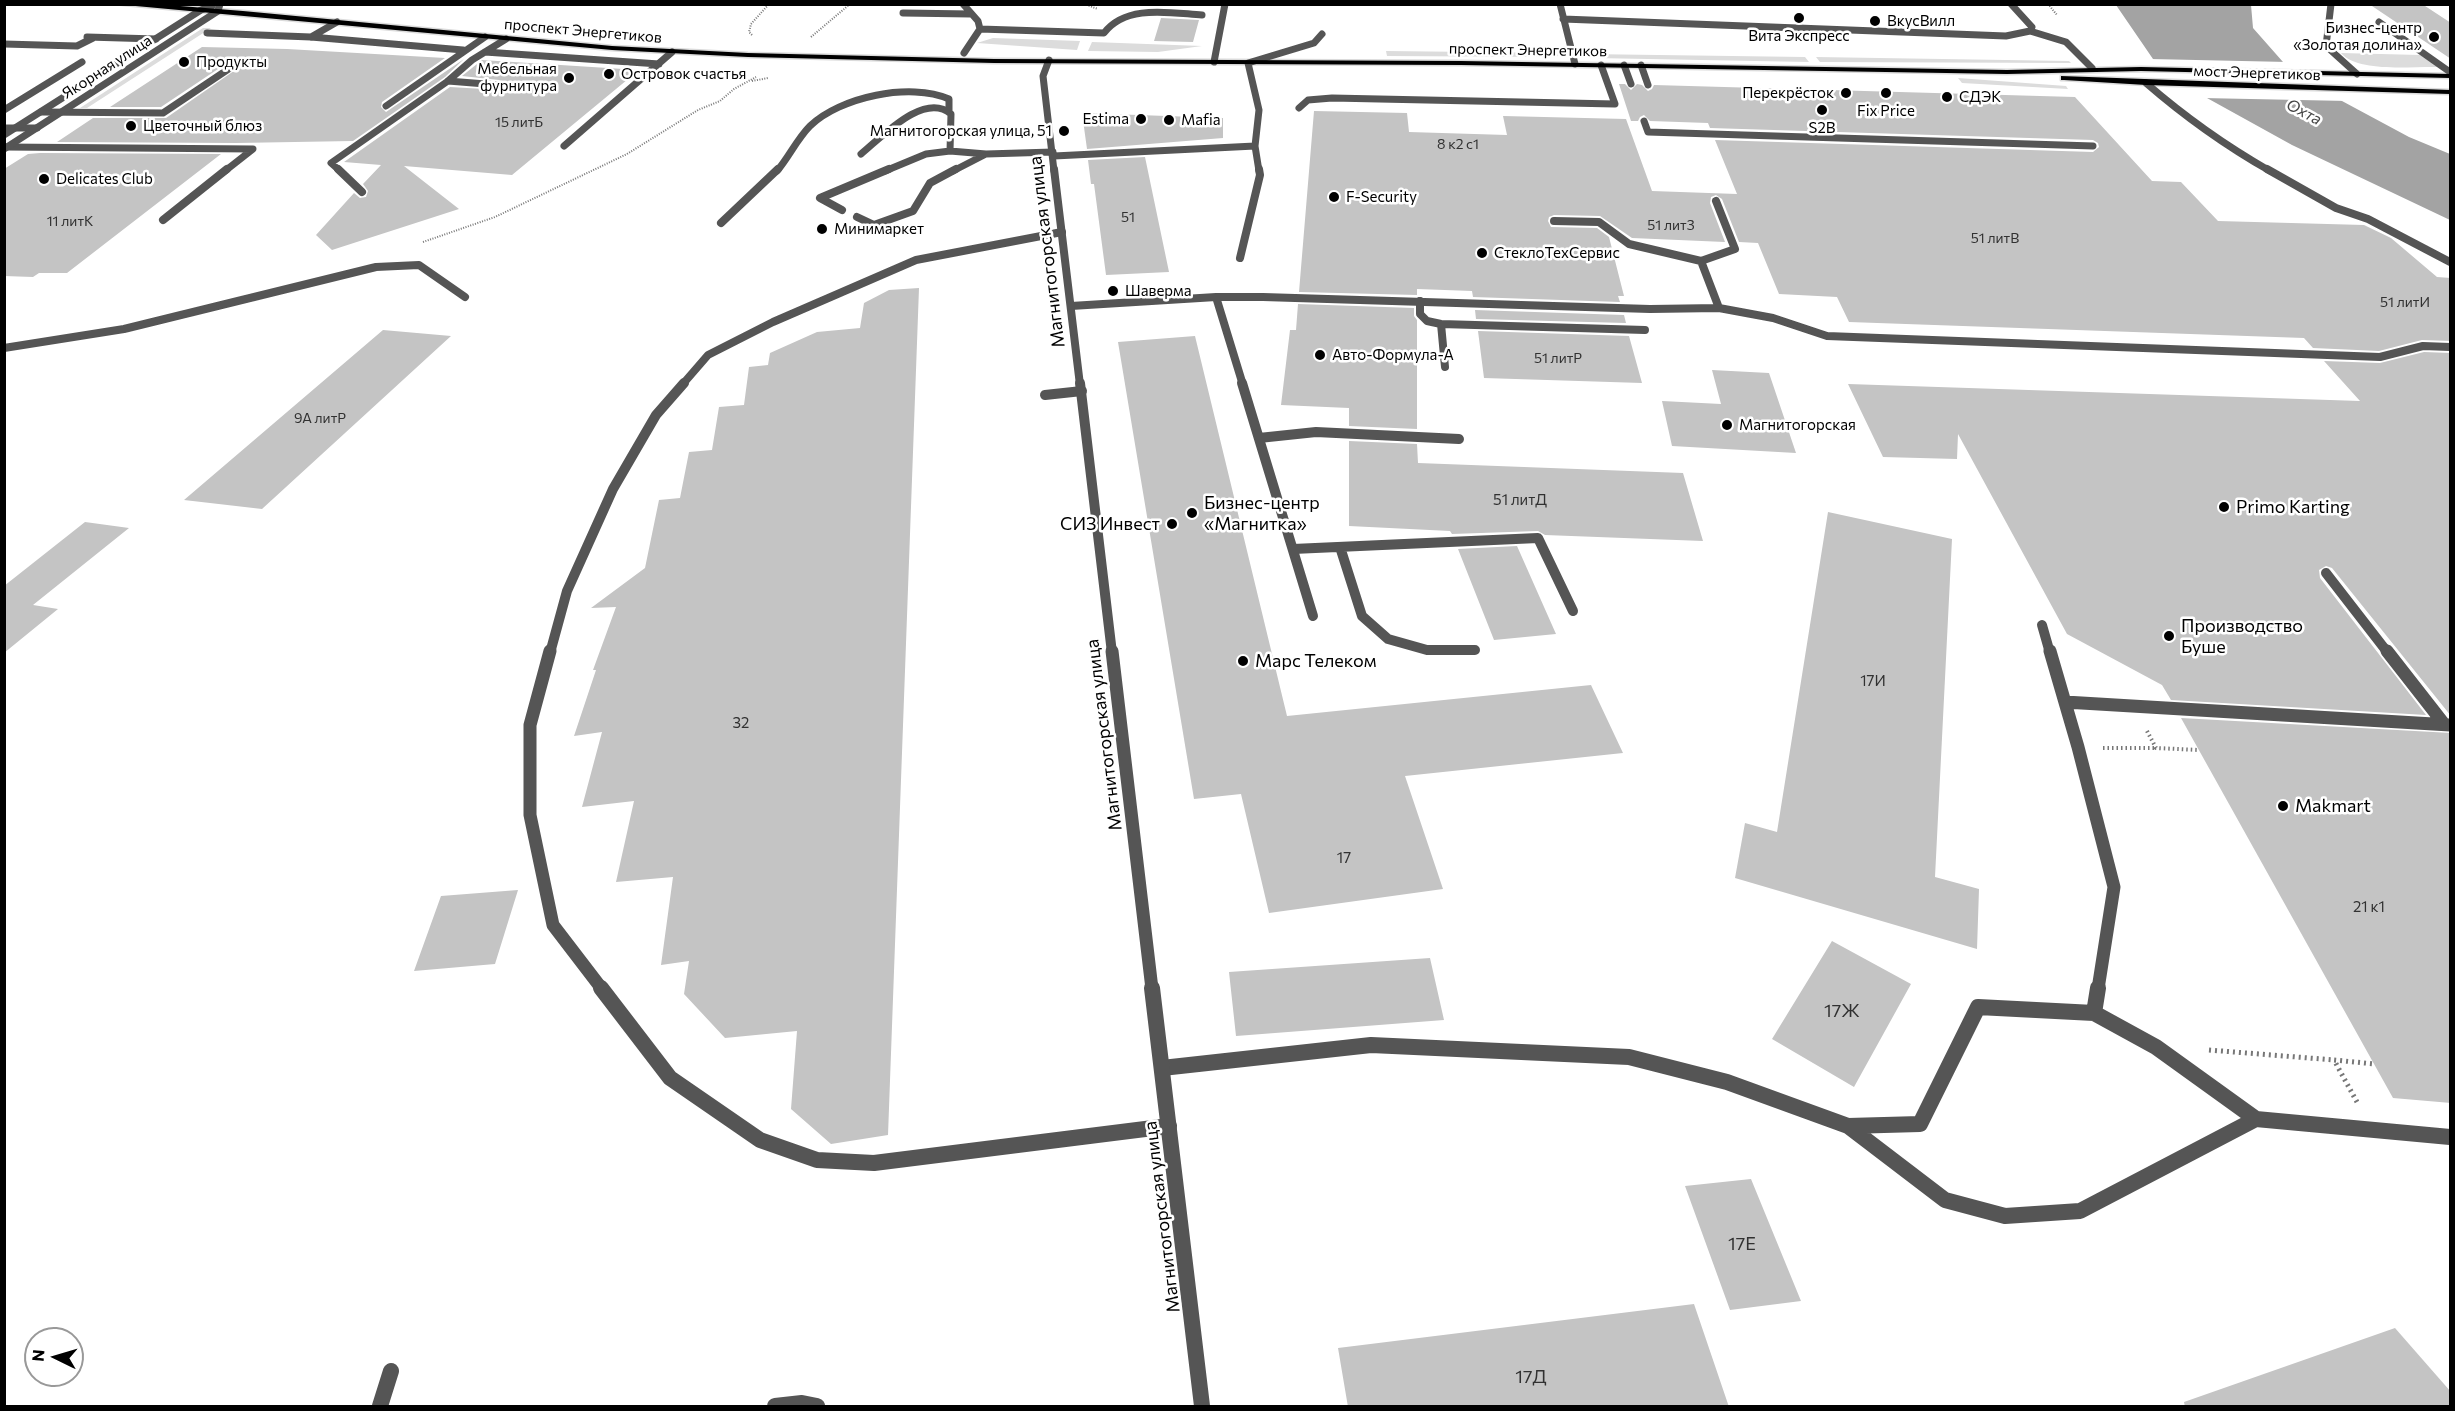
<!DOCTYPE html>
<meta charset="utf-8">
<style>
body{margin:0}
#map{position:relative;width:2455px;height:1411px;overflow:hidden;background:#fff;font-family:Commissioner,sans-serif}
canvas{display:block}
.frame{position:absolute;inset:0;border:6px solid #000;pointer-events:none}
.north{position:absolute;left:24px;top:1327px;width:60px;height:60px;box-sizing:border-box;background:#fff;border:2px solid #999;border-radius:50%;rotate:275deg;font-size:16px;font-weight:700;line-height:24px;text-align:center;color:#000}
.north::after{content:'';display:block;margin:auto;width:21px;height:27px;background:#000;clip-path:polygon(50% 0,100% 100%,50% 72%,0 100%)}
</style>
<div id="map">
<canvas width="2455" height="1411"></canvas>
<div class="frame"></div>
<div class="north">N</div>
</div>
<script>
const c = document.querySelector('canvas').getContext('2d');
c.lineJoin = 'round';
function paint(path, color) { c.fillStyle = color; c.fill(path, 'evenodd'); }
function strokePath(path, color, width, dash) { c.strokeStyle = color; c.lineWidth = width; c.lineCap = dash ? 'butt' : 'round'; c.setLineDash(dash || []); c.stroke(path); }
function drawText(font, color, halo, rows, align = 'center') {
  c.font = font + ' Commissioner,sans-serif'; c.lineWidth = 5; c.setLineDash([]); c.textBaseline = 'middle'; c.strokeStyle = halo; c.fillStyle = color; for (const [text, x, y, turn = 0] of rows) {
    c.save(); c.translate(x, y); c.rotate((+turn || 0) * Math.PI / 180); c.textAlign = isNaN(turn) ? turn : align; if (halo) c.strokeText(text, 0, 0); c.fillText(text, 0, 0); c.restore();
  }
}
const green = new Path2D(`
 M203,28H211L87,108H80Z
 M993,38L1080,41L1077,50L977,43Z
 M1092,42L1202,46L1158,52L1088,51Z
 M1386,51L1563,53L1556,57L1387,56Z
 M2341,53L2420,55L2438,67C2412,66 2358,73 2341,53Z
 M1585,54L1805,57L1809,62L1594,58Z
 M1816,57L2069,61L2071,63L1820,62Z
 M1958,78L2066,86L2068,89L1962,83Z`);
const water = new Path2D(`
 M2116,5H2251L2253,28L2283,62L2342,101L2409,137L2450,154V220L2292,145L2207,98L2153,59Z`);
const pier = new Path2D(`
 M2150,59L2288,62L2348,101L2202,98Z`);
const building = new Path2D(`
 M2369,4H2422L2451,23V59Z
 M1161,18L1199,20L1193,42L1154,41Z
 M202,47L287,49L445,58L382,102L381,107L386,112L464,59L445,77L353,141L236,143L57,142L93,118H166L241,66L239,59H233L161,107H110Z
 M482,60L639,70L512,175L404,166L459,209L332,250L316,235L354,193L360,198L366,197L368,191L363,184L381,165L344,162L450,87L501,90L503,83L499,80L462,76Z
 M1619,84H1625L1631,90L1637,84L1642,85L1648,91L1652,89L1654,85L2075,97L2152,181L2181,182L2218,221L2364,225L2391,238L2437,277L2451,278V341L2422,340L2379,351L2313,348L2304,338L1849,322L1837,297L1779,294L1758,243L1739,242L1722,199L1716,195L1711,197L1710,203L1725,242L1632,238L1600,216L1554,215L1549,217L1548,221L1551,227L1597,228L1609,237L1624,296H1618L1620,302L1473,297L1472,291L1417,289V295L1299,292L1314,111L1407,113L1409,132L1507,135L1503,116L1626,119L1652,191L1737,194L1715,140L2093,152L2099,147L2098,143L2093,140L1710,128L1708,123L1650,121L1644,115L1640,117L1638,121H1631Z
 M1082,113L1223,118V138L1087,149Z
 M28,154L40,153L221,154L67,273H39L33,277L4,276V169Z
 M1145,157L1169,272L1106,275L1094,184H1091L1088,160Z
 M919,288L888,1135L831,1144L791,1109L797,1031L725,1038L684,994L689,961L661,965L673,877L616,882L634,801L582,807L602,732L574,736L596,670H593L616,607L591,608L645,568L659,500L680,498L689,452L712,450L719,407L744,405L749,367L768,365L770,353L817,332L860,328L864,303L889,290Z
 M1298,304L1414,308V316L1417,320V429L1349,426V408L1281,405L1290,330H1296Z
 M1475,310L1624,315L1626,323L1476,319Z
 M383,330L451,336L262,509L184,500Z
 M1478,331L1629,336L1642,383L1484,378Z
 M1195,336L1287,716L1591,685L1623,753L1405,776L1443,889L1269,913L1241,794L1194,799L1118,342Z
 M2424,352L2451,353V716L2332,568L2326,566L2319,570L2320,578L2426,715L2171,700L2162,685L2067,634L1958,434L1957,459L1883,457L1848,384L2360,401L2324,361L2380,363Z
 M1712,370L1769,373L1796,453L1672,446L1662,401L1721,404Z
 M1349,441L1417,444L1418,463L1683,473L1703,541L1545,535L1538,531L1452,534L1450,531L1349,526Z
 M1828,512L1952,539L1935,877L1979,889L1977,949L1735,878L1745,823L1777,832Z
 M85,522L129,528L33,605L58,609L4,653V586Z
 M1517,546L1556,634L1494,640L1458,549Z
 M2181,718L2451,733V1103L2393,1098Z
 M518,890L495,964L414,971L441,896Z
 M1832,941L1911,984L1854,1087L1772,1039Z
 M1430,958L1444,1020L1236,1036L1229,972Z
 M1751,1179L1801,1301L1730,1310L1685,1186Z
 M1694,1304L1729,1407H1348L1338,1348Z
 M2395,1328L2451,1392V1407H2185L2184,1402Z`);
const pathFar2 = new Path2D(`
 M1084,4L1098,9
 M2048,4L2057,15
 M752,35L749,32L751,24L769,4
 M811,37L850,4
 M752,81L768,78
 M423,242L495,217L627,154L698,110L720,101L734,89L756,77`);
const pathFar1 = new Path2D(`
 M2147,731L2156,748L2199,750
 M2103,748H2156`);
const path = new Path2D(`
 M2209,1050L2334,1060
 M2357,1102L2334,1060L2375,1064`);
const serviceFar4 = new Path2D(`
 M963,4L978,21L980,29L964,53
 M1560,4L1575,64
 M2331,4L2326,46L2357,74
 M903,13L971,14
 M1563,19L2006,36L2030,31L2032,27L2011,4
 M2379,22L2450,72
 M980,29L1104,33C1126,4 1170,13 1202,15
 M2030,31L2066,42L2092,68
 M207,33L311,37L463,50
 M87,37L156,39
 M311,37L337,22
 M4,44L77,46L93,38
 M485,52L659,64
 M1214,62L1225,4
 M1624,65L1631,84
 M1641,65L1648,85
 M448,81L498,85
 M2146,83C2184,116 2226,146 2270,171
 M386,106L485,37
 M1299,108L1308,100L1332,98L1615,104L1601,65
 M4,110L82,62
 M41,112L163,113L236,64
 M1644,121L1648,132L2093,146
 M4,128H37
 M564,146L672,52
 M4,147L253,149L225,171
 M861,154C882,137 924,91 951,114L950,151
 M986,154L1053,152
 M1054,156L1255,146
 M340,171L331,163L448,81L472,60L506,39
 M777,171C789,157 797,139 810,126C840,97 910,82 949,99V111
 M885,171L926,154L950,151L986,154L953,171
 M1259,171L1255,146L1259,110L1248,63L1314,43L1322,34`);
const serviceFar3 = new Path2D(`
 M338,169L362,192
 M2267,169L2336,208L2368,219L2450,262
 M842,210L820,198L889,169
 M857,217L874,225L913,211L930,183L956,169
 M163,220L227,169
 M1554,221L1599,222L1629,244L1701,261
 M721,223L778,169
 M1240,258L1260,175L1259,169
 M1216,297L1243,385
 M1420,301V314L1427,321L1441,324L1645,330
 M1071,306L1216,297H1263L1650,309L1719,308L1701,261L1735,249L1716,201
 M1719,308L1773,318L1827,336L2380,357L2423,346L2450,347
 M1441,324L1445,367
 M4,348L124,329L376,267L419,265L465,297
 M682,385L708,355L773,322L916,260L1062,232`);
const serviceFar2 = new Path2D(`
 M1242,383L1313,616
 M1045,395L1082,391
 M1259,438L1316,432L1459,439
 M1340,547L1362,616L1388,639L1427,650H1475
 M1293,549L1538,538L1573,611
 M2326,573L2388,653
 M2042,625L2050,653
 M550,653L567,591L613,489L656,415L684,383`);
const serviceFar1 = new Path2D(`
 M550,651L530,725V815L553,925L602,989
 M2050,651L2078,747L2114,887L2098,989
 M2387,651L2444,724
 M2065,702L2450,725`);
const service = new Path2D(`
 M601,988L670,1078L760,1140L817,1160L874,1163L1169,1126
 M2094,1013L2156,1047L2256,1119
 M1162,1068L1371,1045L1629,1057L1727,1082L1848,1126L1945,1200L2005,1216L2080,1211L2256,1119L2450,1137
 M1848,1126L1920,1124L1978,1007L2094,1013L2098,988
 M380,1406L391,1371
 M775,1406L802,1403L817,1406`);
const minorFar4 = new Path2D(`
 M1049,60L1043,76L1054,171`);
const minorFar3 = new Path2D(`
 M1054,169L1080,385`);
const minorFar2 = new Path2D(`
 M1080,383L1112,653`);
const minorFar1 = new Path2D(`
 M1112,651L1152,989`);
const minor = new Path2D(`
 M1152,988L1202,1406`);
const tertiary = new Path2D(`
 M4,135L201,10L212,6
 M4,149L218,11L220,4`);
const primary = new Path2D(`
 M114,4H155L243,11L612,46L748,53L994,59L1461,61L2007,70L2141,67L2450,74V78L2141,71L2007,74L1461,65L994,63L748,57L612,50Z
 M2061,76L2450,90V94L2146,85L2064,80H2061Z`);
const markers = [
 [1799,18,6,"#000"],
 [1875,21,6,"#000"],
 [2434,37,6,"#000"],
 [184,62,6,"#000"],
 [609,74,6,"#000"],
 [569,78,6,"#000"],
 [1846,93,6,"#000"],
 [1886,93,6,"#000"],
 [1947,97,6,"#000"],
 [1822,110,6,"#000"],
 [1141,119,6,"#000"],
 [1169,120,6,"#000"],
 [131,126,6,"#000"],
 [1064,131,6,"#000"],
 [44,179,6,"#000"],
 [1334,197,6,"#000"],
 [822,229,6,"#000"],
 [1482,253,6,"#000"],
 [1113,291,6,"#000"],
 [1320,355,6,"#000"],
 [1727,425,6,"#000"],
 [2224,507,6,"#000"],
 [1192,513,6,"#000"],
 [1172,524,6,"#000"],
 [2169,636,6,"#000"],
 [1243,661,6,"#000"],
 [2283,806,6,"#000"]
];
const farNumbernames = [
 ["15 литБ",519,122],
 ["8 к2 с1",1458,144],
 ["51",1128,217],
 ["11 литК",70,221],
 ["51 лит3",1671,225],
 ["51 литВ",1995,238],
 ["51 литИ",2405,302],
 ["51 литР",1558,358],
 ["9А литР",320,418]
];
const farPoinames = [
 ["ВкусВилл",1887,21],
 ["Бизнес-центр",2422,28,"right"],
 ["«Золотая долина»",2422,45,"right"],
 ["Вита Экспресс",1799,36,"center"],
 ["Продукты",196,62],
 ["Мебельная",557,69,"right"],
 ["фурнитура",557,86,"right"],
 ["Островок счастья",621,74],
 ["Перекрёсток",1834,93,"right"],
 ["СДЭК",1959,97],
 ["Fix Price",1886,111,"center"],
 ["Estima",1129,119,"right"],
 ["Mafia",1181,120],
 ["Цветочный блюз",143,126],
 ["S2B",1822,128,"center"],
 ["Магнитогорская улица, 51",1052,131,"right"],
 ["Delicates Club",56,179],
 ["F-Security",1346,197],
 ["Минимаркет",834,229],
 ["СтеклоТехСервис",1494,253],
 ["Шаверма",1125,291],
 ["Авто-Формула-А",1332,355],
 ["Магнитогорская",1739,425]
];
const farStreetnames = [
 ["проспект Энергетиков",583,31,5],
 ["проспект Энергетиков",1528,50,1],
 ["Якорная улица",107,67,-33],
 ["мост Энергетиков",2257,73,2]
];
const numberNames = [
 ["51 литД",1520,500],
 ["17И",1873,681],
 ["32",741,723],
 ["17",1344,858],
 ["21 к1",2369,907]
];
const farWaternames = [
 ["Охта",2304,112,28]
];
const streetNames = [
 ["Магнитогорская улица",1047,252,-97],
 ["Магнитогорская улица",1104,735,-97],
 ["Магнитогорская улица",1162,1217,-97]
];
const poiNames = [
 ["Бизнес-центр",1204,503],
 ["«Магнитка»",1204,524],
 ["Primo Karting",2236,507],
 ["СИЗ Инвест",1160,524,"right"],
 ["Производство",2181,626],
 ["Буше",2181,647],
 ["Марс Телеком",1255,661],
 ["Makmart",2295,806]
];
const nearNumbernames = [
 ["17Ж",1842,1011],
 ["17Е",1742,1244],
 ["17Д",1531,1377]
];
paint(green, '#dcdcdc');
paint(water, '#a3a3a3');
paint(pier, '#fff');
paint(building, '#c4c4c4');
strokePath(primary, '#dbdbdb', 3);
strokePath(pathFar2, '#777', 2, [1, 1.5]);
strokePath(pathFar1, '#777', 4, [1.5, 3]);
strokePath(path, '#777', 5, [2, 4]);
strokePath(serviceFar4, '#555', 7);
strokePath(serviceFar3, '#555', 8);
strokePath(serviceFar2, '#555', 10);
strokePath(serviceFar1, '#555', 13);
strokePath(service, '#555', 16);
strokePath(minorFar4, '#555', 7);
strokePath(minorFar3, '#555', 8);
strokePath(minorFar2, '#555', 10);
strokePath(minorFar1, '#555', 13);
strokePath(minor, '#555', 16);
strokePath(tertiary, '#555', 7);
paint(primary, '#000');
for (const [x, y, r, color] of markers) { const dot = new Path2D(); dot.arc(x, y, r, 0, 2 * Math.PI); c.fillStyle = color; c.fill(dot); strokePath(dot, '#fff', 2); }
drawText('14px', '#313131', null, farNumbernames);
drawText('15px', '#000', '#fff', farPoinames, 'left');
drawText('15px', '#000', '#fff', farStreetnames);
drawText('15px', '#313131', null, numberNames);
drawText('italic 16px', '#444', '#fff', farWaternames);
drawText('18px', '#000', '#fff', streetNames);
drawText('18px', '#000', '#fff', poiNames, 'left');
drawText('18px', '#313131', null, nearNumbernames);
</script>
